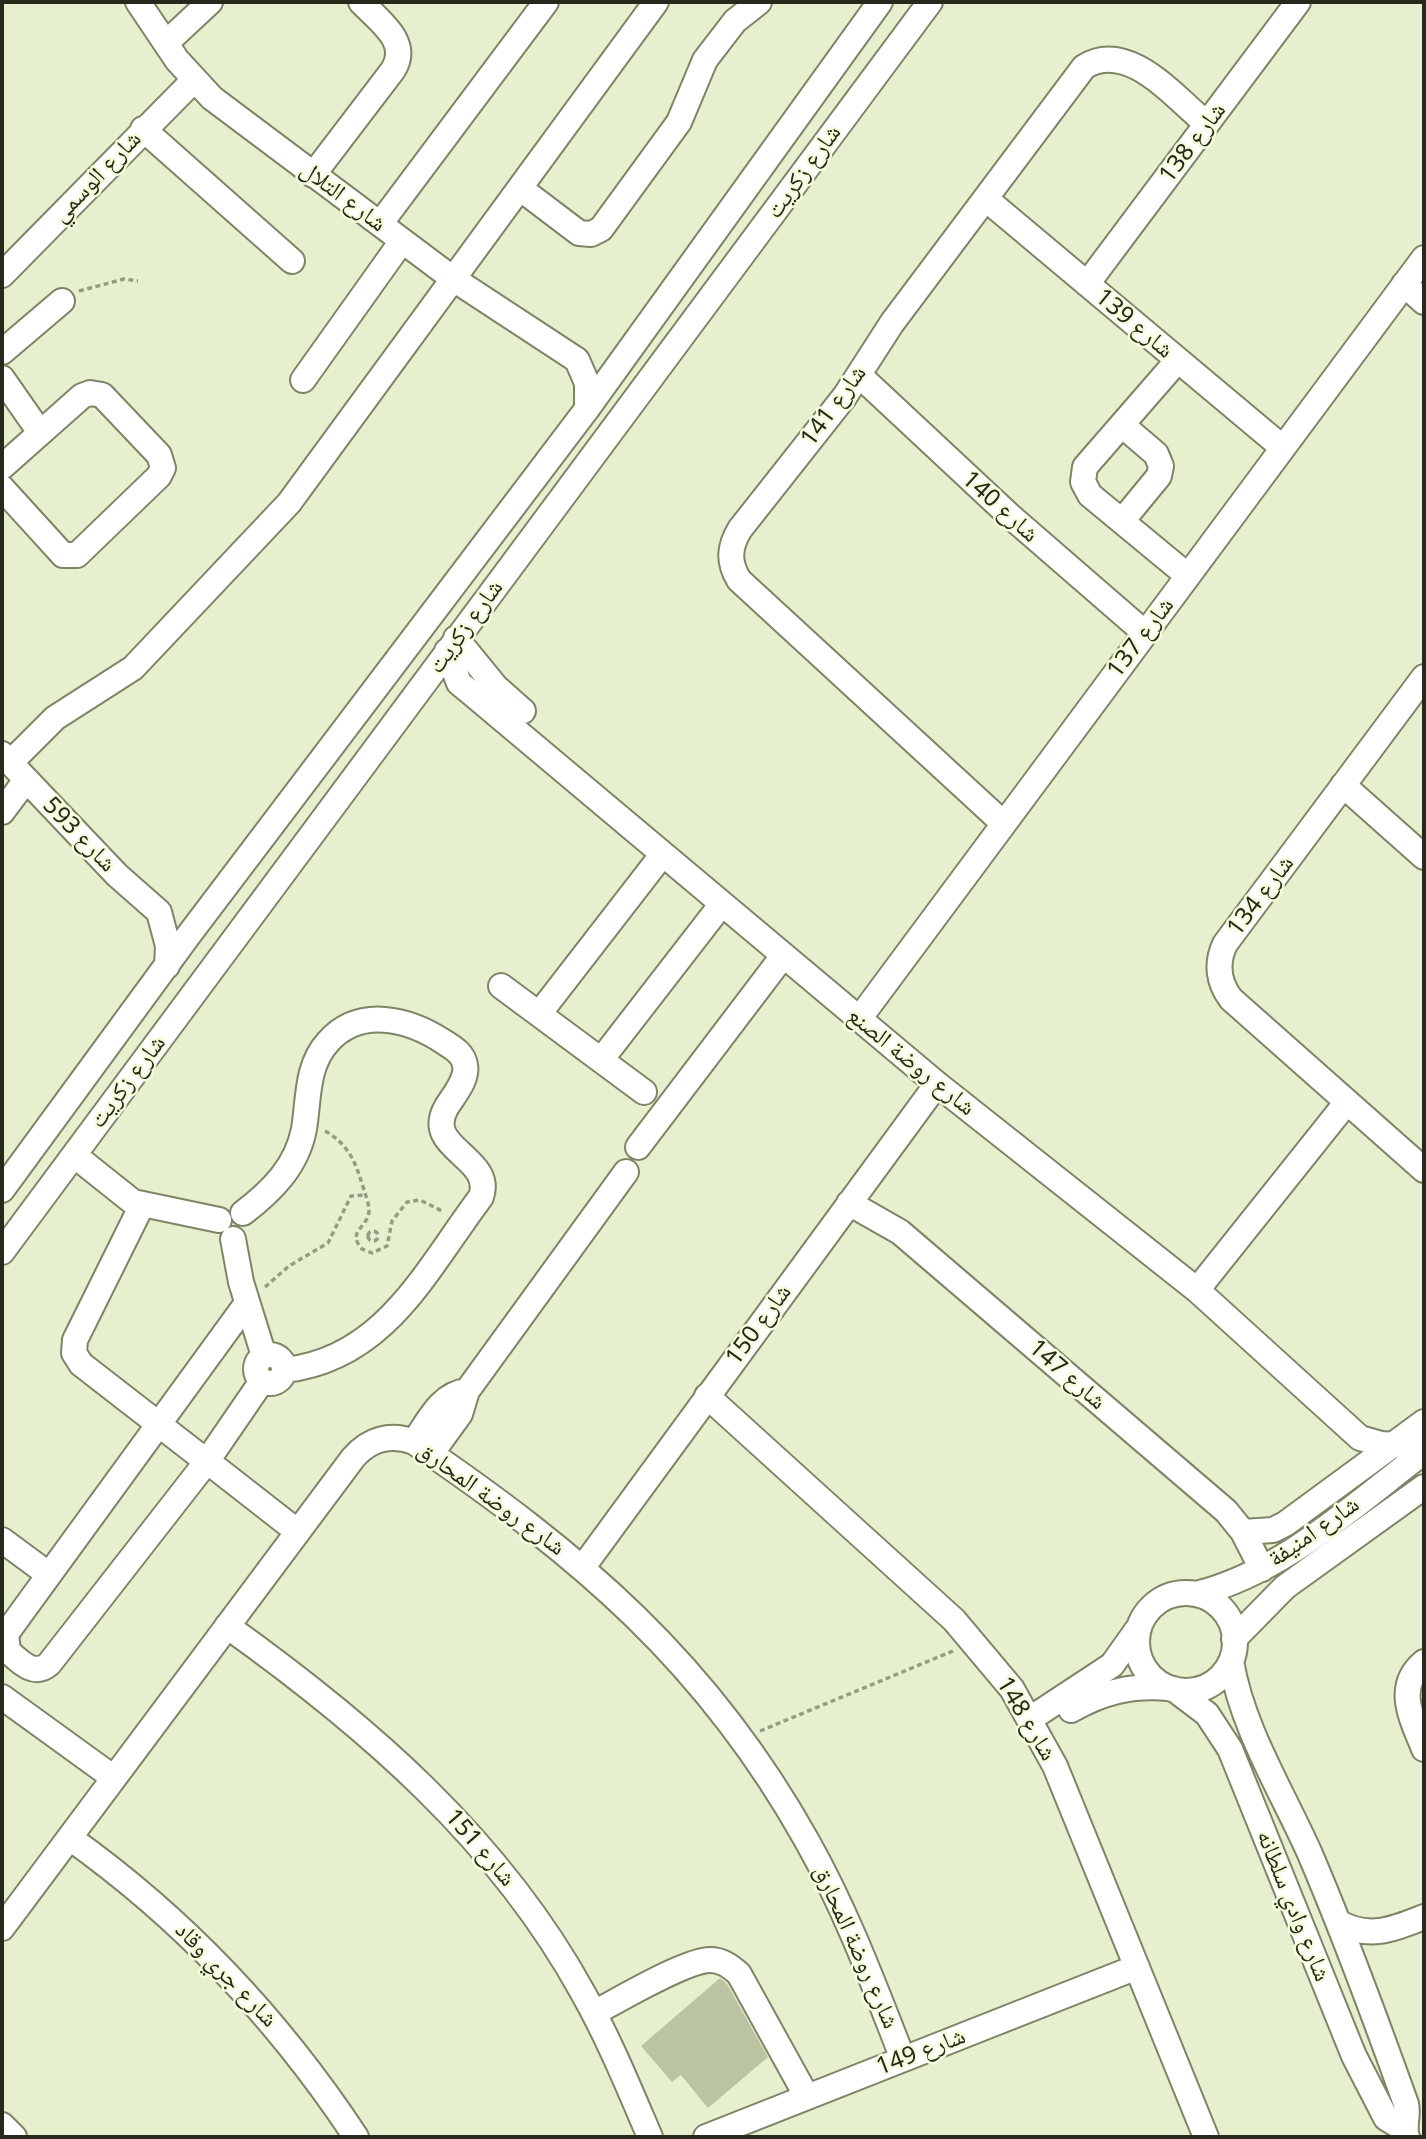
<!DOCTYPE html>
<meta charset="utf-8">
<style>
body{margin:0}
#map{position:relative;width:1426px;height:2139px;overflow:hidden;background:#e7f0ce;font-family:"Noto Sans",sans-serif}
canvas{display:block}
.frame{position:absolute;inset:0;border:4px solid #26291c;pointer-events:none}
</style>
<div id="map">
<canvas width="1426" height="2139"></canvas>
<div class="frame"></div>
</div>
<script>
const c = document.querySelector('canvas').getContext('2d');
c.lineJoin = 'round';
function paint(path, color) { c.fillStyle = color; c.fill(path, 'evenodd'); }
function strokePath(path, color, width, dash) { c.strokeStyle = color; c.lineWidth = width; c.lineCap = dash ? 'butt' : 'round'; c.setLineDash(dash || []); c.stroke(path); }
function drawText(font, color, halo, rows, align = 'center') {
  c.font = font + ' "Noto Sans","Noto Naskh Arabic",sans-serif'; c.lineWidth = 5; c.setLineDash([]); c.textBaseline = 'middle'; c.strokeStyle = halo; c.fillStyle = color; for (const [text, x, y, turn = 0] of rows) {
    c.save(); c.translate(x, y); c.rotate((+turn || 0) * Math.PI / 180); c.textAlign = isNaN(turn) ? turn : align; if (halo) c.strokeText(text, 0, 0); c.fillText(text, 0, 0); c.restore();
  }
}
const building = new Path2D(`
 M720,1978L727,1984L768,2057L708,2108L681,2075L672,2082L641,2046Z`);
const path = new Path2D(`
 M79,291L124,279L138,281
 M325,1131C350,1145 356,1164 364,1190C366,1196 369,1204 369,1211C368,1228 346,1231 362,1249L372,1253L387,1246L392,1221L407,1202L420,1200L444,1212
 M368 1236a5 5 0 1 1 10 0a5 5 0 1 1-10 0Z
 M265,1287L289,1266L328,1243L351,1196L365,1195
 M760,1731L953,1651`);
const minor = new Path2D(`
 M138,2L177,60L212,98L452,278L577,360L587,383V409
 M166,43L210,2
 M143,129L292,261
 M313,175L393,70C411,42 379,21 361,2
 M521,189L579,233L591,234L601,229L679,122L705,60L735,21L759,2
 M986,199L1283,448
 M380,224L546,2
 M2,275L194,80
 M1087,284L1298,2
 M1404,284L1424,302
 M2,352L62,301
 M1178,360L1085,467L1083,482L1090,495L1188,576
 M859,375L1009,515L1145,633
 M2,378L39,431
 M303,380L402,241
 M1122,425L1156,454L1161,466L1159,476L1122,521
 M2,467L82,396L90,393L102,395L159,455L163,468L159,476L77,555H63L2,488
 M456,638L496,687L523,711
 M447,651L459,683L470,692L937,1084L1197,1290L1360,1438L1381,1444L1424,1447
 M1424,677L1225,944C1216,963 1218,982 1231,999L1424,1170
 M2,754L117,875L159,912L168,946L167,966
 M10,763L55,718L133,668L289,503L656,2
 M1343,785L1424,857
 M2,812L26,780
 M1003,823L739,580C728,562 729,547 740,529L845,396L892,323L1084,67C1128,39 1174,97 1207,124
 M501,986L644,1092
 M539,1014L662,855
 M859,1019L1424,258
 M601,1060L721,905
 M638,1147L783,956
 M74,1155L133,1202L219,1220
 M2,1190L188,936L587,409L880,2
 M849,1203L900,1232L1226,1511L1243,1532L1262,1569
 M142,1205L75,1340L74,1353L81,1364L197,1454
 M243,1213C272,1191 297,1166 304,1129C309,1099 306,1066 328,1042C360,1006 409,1019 444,1042C453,1048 463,1053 465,1065C468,1080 453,1096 446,1108C423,1149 495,1157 481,1197C426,1270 385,1359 285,1370
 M233,1239L241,1282L264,1356
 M2,1252L930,2
 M1197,1290L1347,1102
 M256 1369a14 14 0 1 1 28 0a14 14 0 1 1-28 0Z
 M707,1396L954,1620L1012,1689L1055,1766L1206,2137
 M414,1442C428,1422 440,1394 467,1391
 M214,1451L262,1381
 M431,1454L460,1414L467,1391L626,1172
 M216,1468L298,1532
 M201,1469L49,1664C34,1677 20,1662 8,1651L6,1634L247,1303
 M1243,1532L1273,1530L1285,1524L1424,1422
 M2,1540L48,1574
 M583,1567L937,1084
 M1137 1642a49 49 0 1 1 98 0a49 49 0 1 1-98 0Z
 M1196,1594C1282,1573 1354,1505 1424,1452
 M227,1626C367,1726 499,1840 583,1993C609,2039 629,2088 650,2137
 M1234,1639L1285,1587L1424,1487
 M1231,1661C1242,1728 1282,1791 1310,1854C1345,1936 1376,2020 1406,2104C1409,2116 1403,2126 1407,2137
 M1424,1662C1394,1687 1412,1719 1424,1749
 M1174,1689L1207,1714L1230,1749L1354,2056L1386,2118L1404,2129
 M2,1697L114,1778
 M1071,1710C1103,1692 1131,1685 1168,1688
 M1030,1719L1112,1665L1139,1627
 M70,1838C185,1920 278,2019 356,2137
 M1338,1922C1369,1940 1394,1929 1424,1917
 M2,1928L353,1458C369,1439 390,1433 414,1442C580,1555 707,1662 807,1841C846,1910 874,1985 903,2059
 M594,2013C619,2000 686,1960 710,1960C722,1960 730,1966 739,1974L807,2097
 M2,2125L14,2137
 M706,2137L1137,1967`);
const streetNames = [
 ["شارع 138",1193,143,-53],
 ["شارع زكريت",804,172,-54],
 ["شارع الوسمي",97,177,-46],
 ["شارع التلال",343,197,37],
 ["شارع 139",1134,324,40],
 ["شارع 141",834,406,-54],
 ["شارع 140",1000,507,42],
 ["شارع زكريت",466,627,-54],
 ["شارع 137",1141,638,-53],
 ["شارع 593",79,835,46],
 ["شارع 134",1261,896,-53],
 ["شارع روضة الصنع",911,1062,39],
 ["شارع زكريت",128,1082,-53],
 ["شارع 150",759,1325,-54],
 ["شارع 147",1067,1375,41],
 ["شارع روضة المحارق",491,1499,36],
 ["شارع امنيفة",1314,1532,-35],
 ["شارع 148",1026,1719,59],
 ["شارع 151",480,1848,49],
 ["شارع وادي سلطانه",1293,1906,68],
 ["شارع روضة المحارق",856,1947,66],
 ["شارع جري وقاد",226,1975,46],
 ["شارع 149",921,2052,-21]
];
paint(building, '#bac3a2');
strokePath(minor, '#7d8566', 28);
strokePath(path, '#959c83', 3.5, [5, 3.5]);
strokePath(minor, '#fff', 24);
drawText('24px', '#26291c', '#f4fddb', streetNames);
</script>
